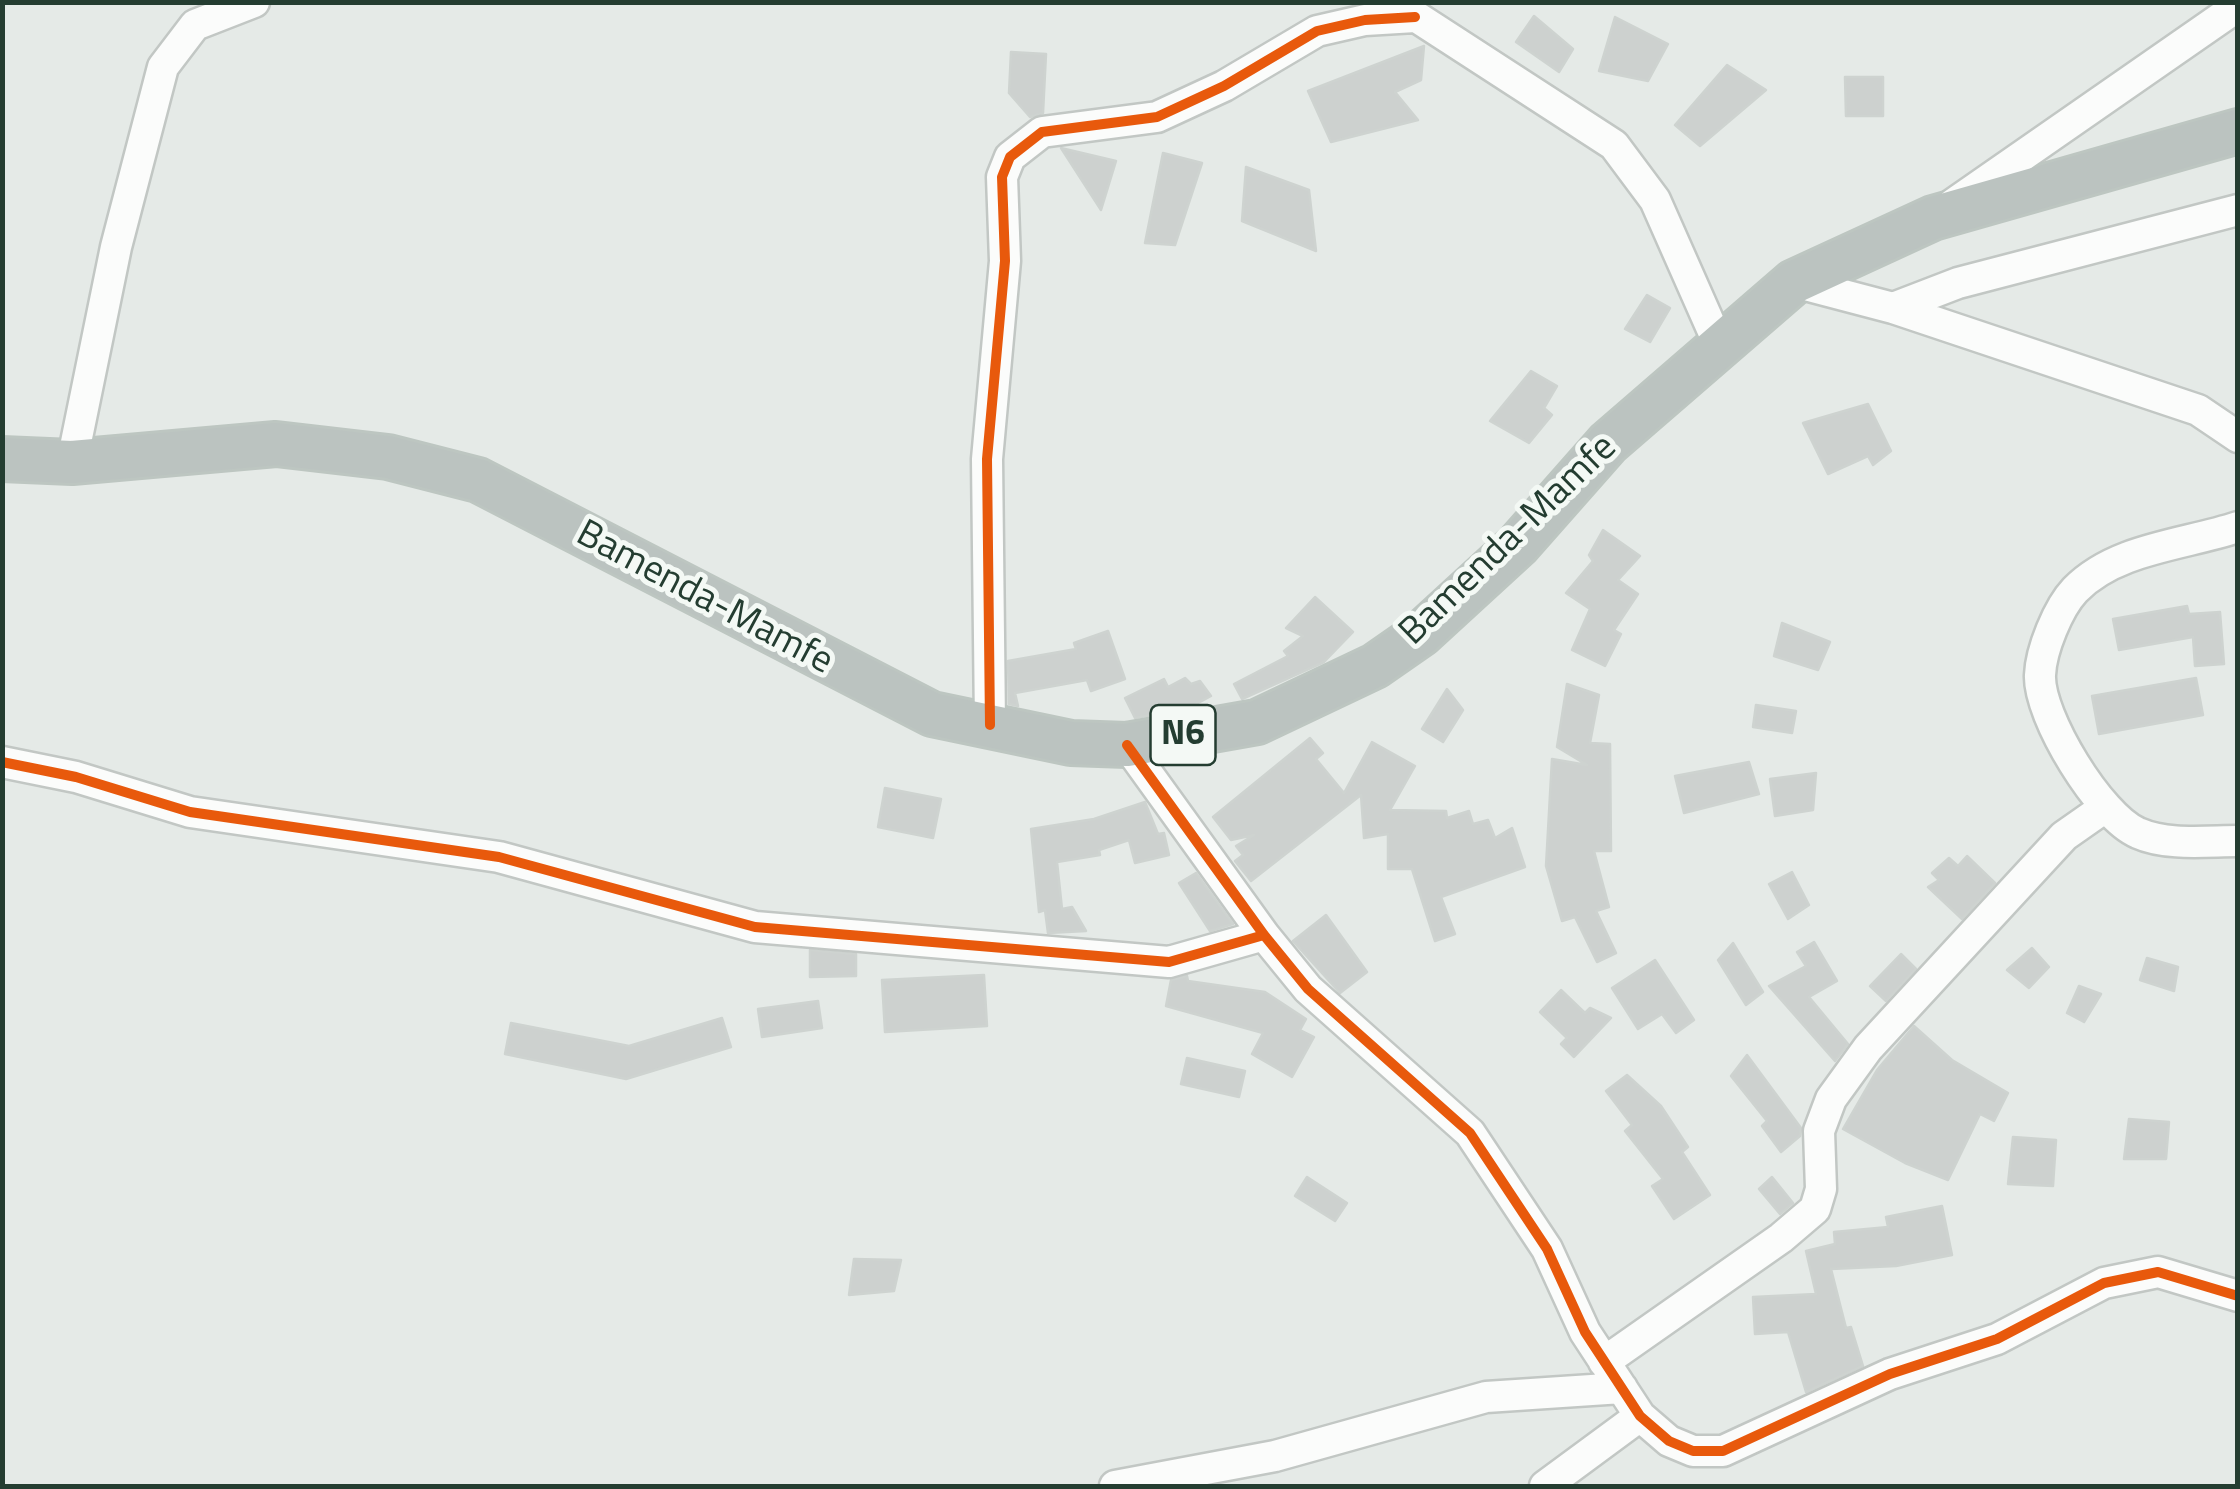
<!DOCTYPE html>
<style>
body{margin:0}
#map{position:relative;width:2240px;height:1489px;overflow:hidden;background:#e5eae7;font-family:"Titillium Web",sans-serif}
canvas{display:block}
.frame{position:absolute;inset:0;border:5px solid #243d31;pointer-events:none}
</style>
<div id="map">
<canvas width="2240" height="1489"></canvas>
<div class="frame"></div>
</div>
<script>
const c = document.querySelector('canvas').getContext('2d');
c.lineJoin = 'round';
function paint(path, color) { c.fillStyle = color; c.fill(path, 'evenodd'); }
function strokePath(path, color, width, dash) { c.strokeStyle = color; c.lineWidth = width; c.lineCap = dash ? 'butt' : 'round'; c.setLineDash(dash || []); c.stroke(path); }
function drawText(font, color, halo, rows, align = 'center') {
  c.font = font + ' "Titillium Web",sans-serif'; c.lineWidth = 10; c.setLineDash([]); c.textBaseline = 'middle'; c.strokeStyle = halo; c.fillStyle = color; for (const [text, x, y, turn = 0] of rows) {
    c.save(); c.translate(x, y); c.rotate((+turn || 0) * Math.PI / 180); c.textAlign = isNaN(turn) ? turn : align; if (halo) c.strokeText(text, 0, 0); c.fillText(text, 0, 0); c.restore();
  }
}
const building = new Path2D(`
 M1534,16L1573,49L1559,72L1516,42Z
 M1615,17L1668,44L1648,81L1599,71Z
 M1424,46L1421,80L1395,92L1418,120L1331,142L1308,91Z
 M1011,52L1046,54L1043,113L1030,117L1009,93Z
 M1727,65L1766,90L1700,146L1675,125Z
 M1845,77H1883V116H1846Z
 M1061,148L1116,161L1101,210Z
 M1163,153L1202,163L1175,245L1145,243Z
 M1246,167L1309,190L1316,251L1242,221Z
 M1647,295L1670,308L1650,342L1625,329Z
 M1531,371L1557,386L1544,408L1552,415L1529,443L1490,421Z
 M1868,404L1891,451L1873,465L1868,456L1828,474L1803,423Z
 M1603,530L1640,556L1618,580L1638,594L1614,630L1621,634L1605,666L1572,650L1590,609L1566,593L1593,561L1589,555Z
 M1315,597L1353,632L1324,662L1242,699L1234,684L1288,656L1284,651L1303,636L1286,628Z
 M2187,606L2189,614L2220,612L2224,664L2195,666L2193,637L2119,650L2113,619Z
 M1782,623L1830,642L1818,670L1774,656Z
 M1108,631L1125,679L1091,691L1087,680L1015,693L1018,706L1009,704L1008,661L1076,649L1074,643Z
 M1185,678L1191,684L1200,681L1211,696L1187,709L1135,718L1125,698L1164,679L1168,687Z
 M2196,678L2203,715L2099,734L2092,696Z
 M1567,684L1599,695L1590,743L1610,744L1611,851H1594L1609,907L1596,911L1616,953L1597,962L1575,917L1562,921L1546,866L1552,759L1587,765L1557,747Z
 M1447,689L1463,710L1443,742L1422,729Z
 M1756,705L1796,711L1792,733L1753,727Z
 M1310,738L1323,753L1316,759L1344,793L1372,742L1415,766L1390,810L1446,811L1447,818L1469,811L1473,824L1488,820L1495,838L1512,828L1525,867L1441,897L1455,934L1435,941L1412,869H1388V834L1364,838L1361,795L1251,881L1235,861L1243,855L1236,846L1254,835L1231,840L1213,817Z
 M1749,762L1759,794L1684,813L1675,776Z
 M1816,773L1813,810L1775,816L1770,779Z
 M885,788L941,799L933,838L878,827Z
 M1145,802L1158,834L1164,833L1169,855L1135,863L1129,840L1099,850L1100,855L1057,862L1062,909L1072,907L1086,931L1048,933L1045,910L1039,912L1031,829L1094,819Z
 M1967,856L1995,883L1962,919L1928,887L1939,880L1932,873L1949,858L1958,866Z
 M1792,872L1809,905L1788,919L1769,884Z
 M1196,873L1233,924L1210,931L1179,883Z
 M1326,915L1367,972L1340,993L1293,941Z
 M1814,942L1837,981L1809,997L1848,1044L1835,1061L1769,986L1806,966L1797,952Z
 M1733,943L1763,992L1746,1005L1718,960Z
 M2032,948L2049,967L2029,988L2007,970Z
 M810,950L856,954V976L810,977Z
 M1901,954L1916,969L1886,1001L1870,986Z
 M2147,958L2178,967L2174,991L2140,980Z
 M1655,960L1694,1020L1676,1033L1662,1014L1638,1029L1612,988Z
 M984,975L987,1026L885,1032L882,980Z
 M1187,976L1188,981L1265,992L1306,1019L1300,1030L1314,1037L1292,1077L1252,1054L1263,1033L1166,1006L1171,980Z
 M2079,986L2101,994L2084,1022L2067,1013Z
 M1561,990L1585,1013L1590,1008L1611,1018L1574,1057L1561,1044L1567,1038L1540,1012Z
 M818,1001L822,1028L762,1037L758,1009Z
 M722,1018L731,1047L626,1079L505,1054L511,1023L629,1046Z
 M1914,1026L1952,1060L2008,1093L1994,1121L1980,1114L1948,1180L1905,1163L1843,1129L1877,1070Z
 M1747,1055L1801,1128L1800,1136L1781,1152L1762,1126L1767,1121L1731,1076Z
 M1187,1058L1245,1071L1239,1097L1181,1084Z
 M1627,1075L1661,1106L1688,1147L1682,1152L1710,1195L1674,1219L1652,1186L1663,1179L1625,1131L1632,1125L1606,1091Z
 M2129,1119L2169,1122L2166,1159H2124Z
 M2013,1137L2056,1140L2053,1186L2008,1184Z
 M1307,1177L1347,1203L1335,1221L1295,1196Z
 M1772,1177L1793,1203L1780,1214L1759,1189Z
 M1942,1206L1952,1255L1896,1266L1831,1269L1846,1328L1851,1327L1863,1366L1806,1392L1788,1332L1755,1334L1753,1297L1816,1294L1806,1251L1835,1244L1834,1232L1888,1227L1886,1217Z
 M854,1259L901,1260L894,1291L849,1295Z`);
const minor = new Path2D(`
 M1398,5L1614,145L1655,200L1720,347
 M1953,204L2238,6
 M1794,282L1893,308L2198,410L2238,437
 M1893,308L1958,283L2238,210
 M72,462L116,247L163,67L195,25L254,2
 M2238,527C2184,545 2116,548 2075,590C2058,608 2041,650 2040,675C2038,716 2100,817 2138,833C2167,846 2207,841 2238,841
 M990,725L987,459L1005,261L1002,177L1010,157L1042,132L1157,117L1224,86L1317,31L1365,20L1415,17
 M1127,745L1264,935L1308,989L1470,1133L1547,1249L1585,1332L1640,1416L1669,1441L1693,1451H1723L1890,1374L1997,1339L2104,1283L2158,1272L2238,1296
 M2,762L76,777L190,812L499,857L755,927L1169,962L1264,935
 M1604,1362L1781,1238L1815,1209L1821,1189L1819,1131L1831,1099L1868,1048L2064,836L2104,808
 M1115,1486L1275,1456L1486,1397L1622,1388
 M1545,1486L1640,1416`);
const highway = new Path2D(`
 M2,459L72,462L276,444L388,457L478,480L932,714L1071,743L1127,745L1257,722L1375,666L1421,634L1518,545L1608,443L1794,282L1933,218L2238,131`);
const cycleway = new Path2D(`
 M990,725L987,459L1005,261L1002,177L1010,157L1042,132L1157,117L1224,86L1317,31L1365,20L1415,17
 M1127,745L1264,935L1308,989L1470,1133L1547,1249L1585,1332L1640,1416L1669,1441L1693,1451H1723L1890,1374L1997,1339L2104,1283L2158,1272L2238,1296
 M2,762L76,777L190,812L499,857L755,927L1169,962L1264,935`);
const shields = [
 [1183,735,65]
];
const shieldNames = [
 ["N6",1183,735]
];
const streetNames = [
 ["Bamenda-Mamfe",1509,541,-44],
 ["Bamenda-Mamfe",704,599,28]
];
paint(building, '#cdd1cf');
strokePath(building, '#ced3d0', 2.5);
strokePath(minor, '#c2c7c4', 35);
strokePath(highway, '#bdc6c1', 48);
strokePath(minor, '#fbfcfb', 30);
strokePath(highway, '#bbc3c0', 42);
strokePath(cycleway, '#e8590c', 10);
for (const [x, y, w] of shields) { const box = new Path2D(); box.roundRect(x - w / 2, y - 30, w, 60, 8); c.fillStyle = '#f4f9f5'; c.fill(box); strokePath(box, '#243d31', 2.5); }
drawText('bold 35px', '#243d31', null, shieldNames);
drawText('38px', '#243d31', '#f4f9f5', streetNames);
</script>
